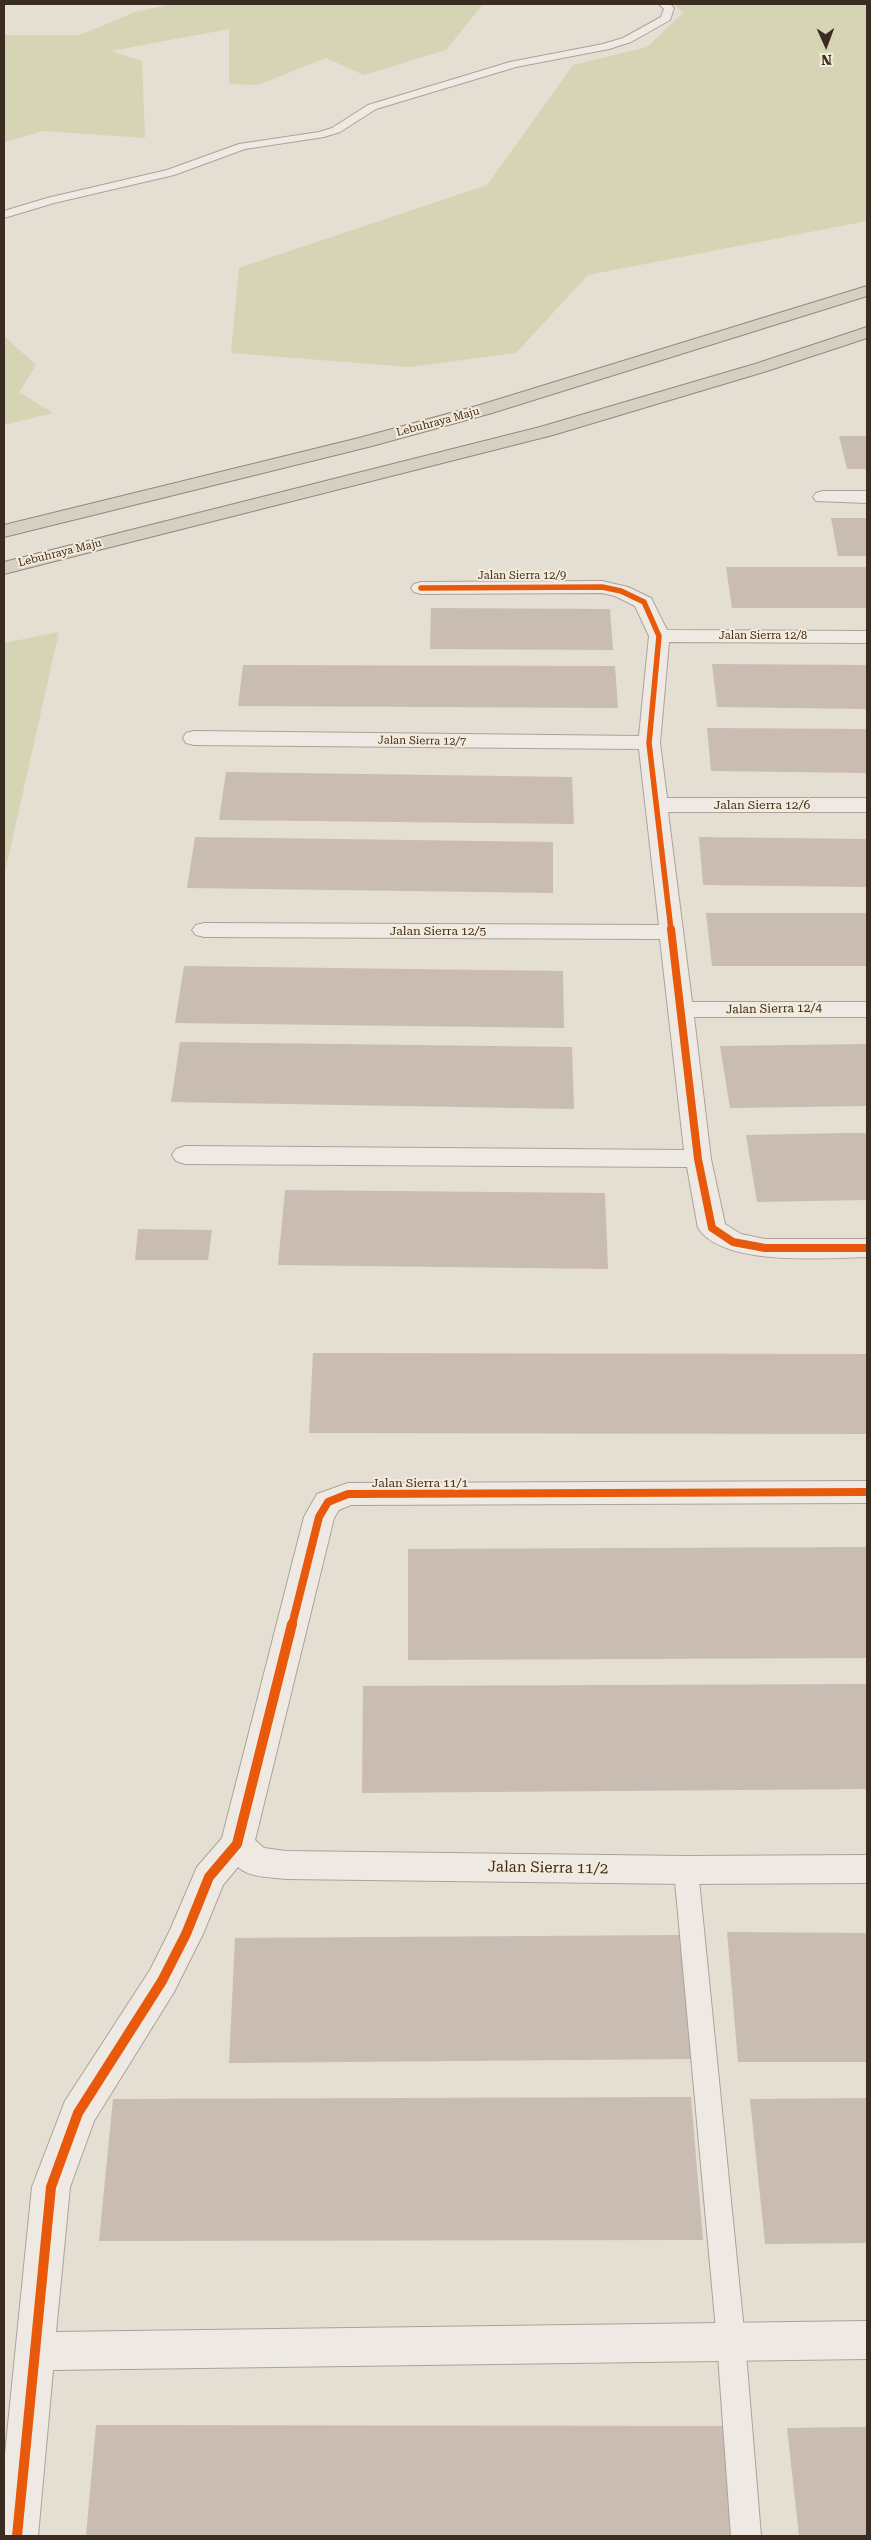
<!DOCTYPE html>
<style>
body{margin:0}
#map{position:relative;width:871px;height:2540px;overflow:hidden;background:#e5ded2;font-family:"Roboto Serif",serif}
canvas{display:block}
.frame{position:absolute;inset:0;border:5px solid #3b2c21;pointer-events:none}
.north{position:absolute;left:801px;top:20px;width:50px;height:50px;-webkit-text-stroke:4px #f5ebd9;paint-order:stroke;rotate:178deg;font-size:14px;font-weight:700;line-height:20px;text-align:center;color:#3b2c21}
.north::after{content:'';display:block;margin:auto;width:18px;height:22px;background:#3b2c21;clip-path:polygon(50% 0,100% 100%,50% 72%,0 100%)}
</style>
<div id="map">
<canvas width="871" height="2540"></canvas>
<div class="frame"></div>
<div class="north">N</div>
</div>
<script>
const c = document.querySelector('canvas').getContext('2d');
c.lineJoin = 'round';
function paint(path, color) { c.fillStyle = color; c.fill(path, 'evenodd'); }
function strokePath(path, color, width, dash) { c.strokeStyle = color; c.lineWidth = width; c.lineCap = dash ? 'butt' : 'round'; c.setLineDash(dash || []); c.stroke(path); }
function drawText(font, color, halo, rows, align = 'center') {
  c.font = font + ' "Roboto Serif",serif'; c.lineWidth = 4; c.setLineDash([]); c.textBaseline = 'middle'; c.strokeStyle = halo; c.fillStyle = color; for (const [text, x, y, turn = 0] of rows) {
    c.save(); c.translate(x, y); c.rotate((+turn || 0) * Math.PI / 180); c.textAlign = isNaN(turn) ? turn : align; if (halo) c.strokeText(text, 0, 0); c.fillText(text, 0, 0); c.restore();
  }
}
const green = new Path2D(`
 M173,4H483L446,50L364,75L326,58L258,85L229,84V29L111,51L142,61L145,138L44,131L4,142V35H80L135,12Z
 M674,4H867V221L588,275L516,353L409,367L231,353L239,268L487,185L573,65L647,47L683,13Z
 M4,336L36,365L19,392L53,413L4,425Z
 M59,632L4,876V643Z`);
const building = new Path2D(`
 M839,436H867V469H847Z
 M831,518H867V556H838Z
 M726,567H867V608H732Z
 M431,608L610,609L613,650L430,649Z
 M712,664L867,665V709L717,707Z
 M243,665L615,666L618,708L238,706Z
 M707,728L867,729V773L711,771Z
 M226,772L572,777L574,824L219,820Z
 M195,837L553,842V893L187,888Z
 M699,837L867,839V887L703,885Z
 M706,913H867V966H712Z
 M184,966L563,971L564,1028L175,1023Z
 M180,1042L572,1047L574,1109L171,1102Z
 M867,1044V1106L730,1108L720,1046Z
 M846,1133H867V1200L757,1202L746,1135Z
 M285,1190L605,1193L608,1269L278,1265Z
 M138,1229L212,1230L208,1260H135Z
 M313,1353L867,1354V1434L309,1433Z
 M867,1547V1658L408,1660V1549Z
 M867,1684V1789L362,1793L363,1686Z
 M727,1932L867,1933V2062H738Z
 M681,1935L691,2059L229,2063L235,1938Z
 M691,2097L703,2240L99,2241L113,2099Z
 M867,2098V2243L765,2244L750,2099Z
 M96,2425L727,2426L735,2536H86Z
 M851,2427H867V2536H799L787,2428Z`);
const lane = new Path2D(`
 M659,4H670L674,8L670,20L631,42L609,49L516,67L376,109L340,132L324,137L245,149L174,175L54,203L4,218V211L47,198L167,170L239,144L319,132L332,128L368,105L510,62L603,44L623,38L661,17L664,9Z
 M686,1860L695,1863L698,1870L745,2341L761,2536H731L717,2341L674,1870L677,1863Z`);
const street = new Path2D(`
 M823,491H867V503L816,501L813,497L816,493Z
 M602,581L628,587L651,598L667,630L867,631V643L669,642L660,743L667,798H867V812H668L692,1002H867V1017H694L711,1159L725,1224L741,1234L765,1239H867V1257C826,1258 723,1267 698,1228L687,1167L185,1164L176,1161L172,1155L176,1149L185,1146L684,1150L660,939L204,937L196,935L192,930L196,925L204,923L659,925L639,749L194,745L186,743L183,738L186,733L194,731L639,736L649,636L635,606L615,596L602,593L421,594L414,592L411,588L414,584L421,582Z
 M867,1481V1503L351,1505L339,1510L334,1518L255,1840L264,1848L286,1851L686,1856L867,1855V1883L686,1884L286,1879C270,1877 250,1878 238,1867L223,1885L203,1934L174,1992L94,2121L70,2187L56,2332L867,2321V2359L53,2370L38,2536H4V2464L32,2187L65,2101L150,1970L170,1930L197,1867L222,1838L304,1517L317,1494L348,1483Z`);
const highway = new Path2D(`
 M867,286V296L492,413L372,446L4,537V525L359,438L480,405Z
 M867,327V338L767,371L553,435L4,574V562L540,427L755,364Z`);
const cyclewayFar2 = new Path2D(`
 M421,588L602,587L621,591L644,602L659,636L649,743L671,930`);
const cyclewayFar1 = new Path2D(`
 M671,929L698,1159L712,1228L733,1242L765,1248H867
 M292,1625L319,1517L328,1502L348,1494L867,1492`);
const cycleway = new Path2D(`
 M17,2536L51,2187L78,2113L162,1981L186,1934L209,1877L237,1844L292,1624`);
const farStreetnames = [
 ["Lebuhraya Maju",438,422,-15],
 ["Lebuhraya Maju",60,553,-14],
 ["Jalan Sierra 12/9",522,576],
 ["Jalan Sierra 12/8",763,636],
 ["Jalan Sierra 12/7",422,741,1]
];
const streetNames = [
 ["Jalan Sierra 12/6",762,805],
 ["Jalan Sierra 12/5",438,931],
 ["Jalan Sierra 12/4",774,1009,-1],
 ["Jalan Sierra 11/1",420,1483]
];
const nearStreetnames = [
 ["Jalan Sierra 11/2",548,1868,1]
];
paint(green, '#d5d4b5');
paint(building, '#c9bdb3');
strokePath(lane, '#aba39a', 2);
strokePath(street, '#aba39a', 2);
strokePath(highway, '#918981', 2);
paint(lane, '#eeeae3');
paint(street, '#eeeae3');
paint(highway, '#d8cfc3');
strokePath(cyclewayFar2, '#e8590c', 5.5);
strokePath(cyclewayFar1, '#e8590c', 8);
strokePath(cycleway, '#e8590c', 10);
drawText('11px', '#3b2c21', '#f5ebd9', farStreetnames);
drawText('12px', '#3b2c21', '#f5ebd9', streetNames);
drawText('15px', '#3b2c21', '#f5ebd9', nearStreetnames);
</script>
